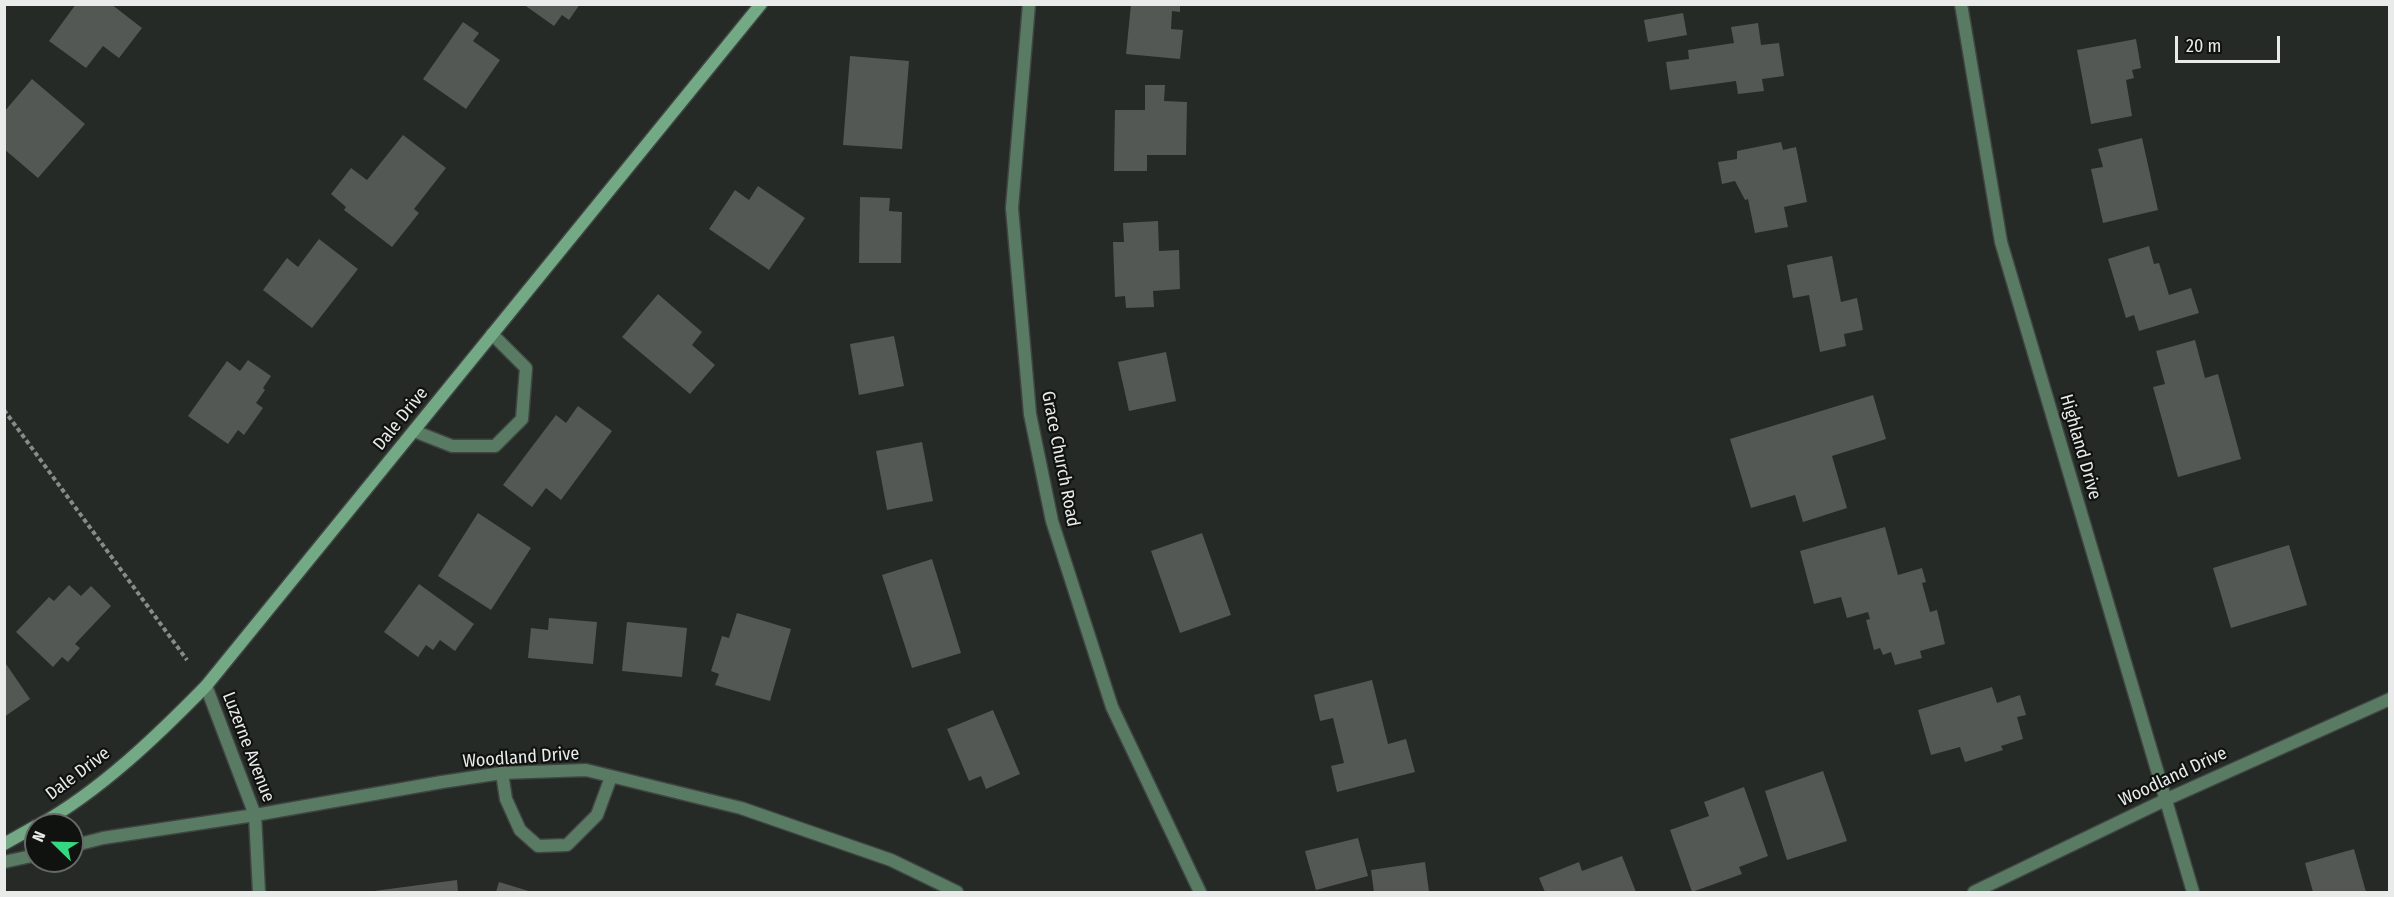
<!DOCTYPE html>
<style>
body{margin:0}
#map{position:relative;width:2394px;height:897px;overflow:hidden;background:#252a27;font-family:"Fira Sans Condensed",sans-serif}
canvas{display:block}
.frame{position:absolute;inset:0;border:6px solid #e8ebe9;pointer-events:none}
.north{position:absolute;left:24px;top:813px;width:60px;height:60px;box-sizing:border-box;background:#101210;border:2px solid #666967;border-radius:50%;rotate:293deg;font-size:16px;font-weight:700;line-height:24px;text-align:center;color:#e8ebe9}
.north::after{content:'';display:block;margin:auto;width:21px;height:27px;background:#35d881;clip-path:polygon(50% 0,100% 100%,50% 72%,0 100%)}
.scale{position:absolute;left:2175px;top:36px;width:105px;height:27px;box-sizing:border-box;border:3px solid #e8ebe9;border-top:0;padding-left:8px;font-size:18px;line-height:21px;white-space:nowrap;color:#e8ebe9;-webkit-text-stroke:4px #101210;paint-order:stroke}
</style>
<div id="map">
<canvas width="2394" height="897"></canvas>
<div class="frame"></div>
<div class="north">N</div>
<div class="scale">20 m</div>
</div>
<script>
const c = document.querySelector('canvas').getContext('2d');
c.lineJoin = 'round';
function paint(path, color) { c.fillStyle = color; c.fill(path, 'evenodd'); }
function strokePath(path, color, width, dash) { c.strokeStyle = color; c.lineWidth = width; c.lineCap = dash ? 'butt' : 'round'; c.setLineDash(dash || []); c.stroke(path); }
function drawText(font, color, halo, rows, align = 'center') {
  c.font = font + ' "Fira Sans Condensed",sans-serif'; c.lineWidth = 4.5; c.setLineDash([]); c.textBaseline = 'middle'; c.strokeStyle = halo; c.fillStyle = color; for (const [text, x, y, turn = 0] of rows) {
    c.save(); c.translate(x, y); c.rotate((+turn || 0) * Math.PI / 180); c.textAlign = isNaN(turn) ? turn : align; if (halo) c.strokeText(text, 0, 0); c.fillText(text, 0, 0); c.restore();
  }
}
const building = new Path2D(`
 M76,4H111L142,28L119,58L103,46L86,68L49,41Z
 M523,4H580L569,20L562,15L554,26Z
 M1131,4H1180V12L1172,11L1171,29L1183,30L1180,59L1126,54Z
 M1683,13L1687,35L1648,42L1644,20Z
 M463,22L479,33L473,41L500,60L466,109L423,79Z
 M1758,23L1761,45L1779,43L1784,76L1762,79L1764,91L1738,94L1736,81L1670,90L1666,62L1689,59L1688,50L1734,43L1731,27Z
 M2136,39L2141,68L2132,70L2134,78L2126,80L2132,116L2091,124L2077,50Z
 M850,56L909,61L902,149L843,145Z
 M32,79L85,124L38,178L4,149V112Z
 M1145,85H1165L1164,101L1187,102L1186,155H1147V171H1114L1115,110H1145Z
 M403,135L446,168L414,209L419,213L392,247L344,210L346,207L331,194L351,168L367,180Z
 M2142,138L2158,210L2103,223L2091,169L2103,167L2098,149Z
 M1781,142L1783,150L1796,147L1807,202L1784,207L1788,227L1755,233L1748,199L1745,200L1735,181L1722,184L1718,162L1737,159V151Z
 M758,186L805,218L769,270L709,229L735,190L749,200Z
 M860,197L890,198L889,211L902,212L901,263H859Z
 M1158,221L1159,251L1179,250L1180,289L1153,291L1154,307L1126,308L1125,296L1115,297L1113,242H1124L1123,223Z
 M319,239L358,269L312,328L263,290L287,258L298,267Z
 M2149,246L2154,264L2159,263L2169,295L2191,288L2199,313L2139,331L2134,315L2126,318L2108,259Z
 M1832,256L1841,302L1857,298L1863,330L1844,334L1846,346L1820,352L1809,295L1793,298L1787,265Z
 M658,294L702,332L692,345L715,365L690,394L622,337Z
 M894,336L904,386L859,395L850,344Z
 M2195,340L2205,378L2218,374L2241,459L2178,477L2153,387L2165,384L2156,351Z
 M1166,352L1176,401L1129,411L1118,362Z
 M248,360L271,376L263,388L265,390L256,403L263,408L244,435L238,430L228,444L188,416L227,361L240,371Z
 M1873,395L1886,439L1832,456L1847,508L1803,522L1795,495L1751,508L1730,439Z
 M578,406L612,431L561,500L546,488L532,507L503,485L556,415L566,423Z
 M922,442L933,501L887,510L876,451Z
 M478,513L531,548L491,610L438,576Z
 M1885,527L1898,575L1922,568L1926,582L1922,583L1930,612L1937,610L1945,644L1920,651L1922,658L1895,665L1891,652L1883,655L1880,648L1874,650L1866,620L1870,619L1868,612L1847,618L1841,597L1814,604L1800,551Z
 M1202,533L1231,615L1180,633L1151,551Z
 M2289,545L2307,605L2231,628L2213,568Z
 M932,559L961,653L912,668L882,575Z
 M419,584L474,624L455,651L440,640L433,650L426,645L418,657L384,632Z
 M69,585L81,596L91,586L111,606L75,644L80,648L68,662L62,657L53,667L16,632L49,597L54,601Z
 M737,613L791,629L770,701L715,685L719,674L711,671L722,636L729,638Z
 M549,618L597,622L593,664L528,658L531,628L548,630Z
 M627,622L687,628L682,677L622,671Z
 M4,661L30,699L4,717Z
 M1372,680L1388,744L1406,739L1415,772L1337,792L1331,766L1344,763L1333,718L1320,721L1314,695Z
 M1992,687L1997,703L2020,695L2026,715L2017,717L2023,739L2001,746L2003,750L1965,762L1960,747L1931,755L1918,710Z
 M993,710L1020,774L986,789L981,776L969,781L947,729Z
 M1823,771L1847,841L1787,860L1765,791Z
 M1744,787L1768,856L1739,867L1742,874L1692,892L1670,830L1709,816L1704,802Z
 M1358,838L1368,876L1316,890L1305,851Z
 M2354,849L2366,892H2313L2305,863Z
 M1622,856L1636,892H1545L1539,878L1579,862L1582,871Z
 M1425,862L1429,892H1374L1371,870Z
 M457,880L458,892H374V891Z
 M499,882L532,892H496Z`);
const path = new Path2D(`
 M4,410L187,660`);
const lane = new Path2D(`
 M414,431L452,446H495L522,419L526,368L492,334
 M502,773L506,799L520,830L538,846L567,845L597,815L611,777`);
const street = new Path2D(`
 M1029,4L1012,208L1030,414L1052,521L1112,707L1200,892
 M1961,4L2001,242L2193,892
 M206,686L255,815L259,892
 M72,846L103,838L255,815L442,782L502,773L586,770L741,808L891,860L957,892
 M4,862L36,855
 M1974,892L2165,800L2390,699`);
const secondary = new Path2D(`
 M39,825C101,790 156,737 206,686L761,4
 M4,844L36,826`);
const streetNames = [
 ["Dale Drive",401,419,-51],
 ["Highland Drive",2080,447,74],
 ["Grace Church Road",1060,459,79],
 ["Luzerne Avenue",248,747,69],
 ["Woodland Drive",521,758,-4],
 ["Dale Drive",78,774,-37],
 ["Woodland Drive",2173,777,-25]
];
paint(building, '#535854');
strokePath(lane, '#404542', 15);
strokePath(street, '#404542', 15);
strokePath(secondary, '#404542', 15);
strokePath(path, '#878b89', 4, [4.5, 3]);
strokePath(lane, '#597b64', 12);
strokePath(street, '#597b64', 12);
strokePath(secondary, '#73a984', 12);
drawText('18px', '#e8ebe9', '#101210', streetNames);
</script>
